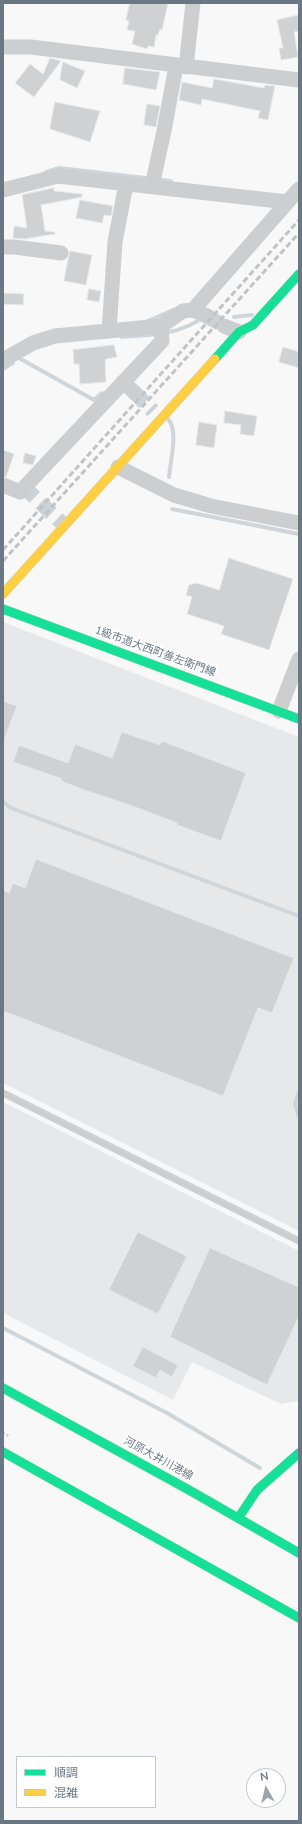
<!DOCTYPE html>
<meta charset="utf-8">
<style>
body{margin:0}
#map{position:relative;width:302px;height:1824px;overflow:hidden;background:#f8f8f8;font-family:"Nunito Sans","Noto Sans JP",sans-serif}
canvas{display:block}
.frame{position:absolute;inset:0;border:4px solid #6a7886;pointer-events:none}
.legend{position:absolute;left:16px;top:1756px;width:140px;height:52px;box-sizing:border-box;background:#fff;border:1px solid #c3c9cf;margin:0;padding:5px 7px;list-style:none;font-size:12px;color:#6a7886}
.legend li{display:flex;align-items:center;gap:8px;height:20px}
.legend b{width:20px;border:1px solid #c3c9cf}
.north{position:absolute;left:246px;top:1768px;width:40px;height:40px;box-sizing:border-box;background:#fff;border:1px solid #c3c9cf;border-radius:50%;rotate:352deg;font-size:11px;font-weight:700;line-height:16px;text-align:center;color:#6a7886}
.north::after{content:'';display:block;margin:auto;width:14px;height:18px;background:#9ca5ae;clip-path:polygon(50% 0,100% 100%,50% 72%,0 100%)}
</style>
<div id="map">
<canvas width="302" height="1824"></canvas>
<div class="frame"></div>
<ul class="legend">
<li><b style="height:5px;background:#16e098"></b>順調</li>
<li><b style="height:5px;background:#ffcf43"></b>混雑</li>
</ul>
<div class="north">N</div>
</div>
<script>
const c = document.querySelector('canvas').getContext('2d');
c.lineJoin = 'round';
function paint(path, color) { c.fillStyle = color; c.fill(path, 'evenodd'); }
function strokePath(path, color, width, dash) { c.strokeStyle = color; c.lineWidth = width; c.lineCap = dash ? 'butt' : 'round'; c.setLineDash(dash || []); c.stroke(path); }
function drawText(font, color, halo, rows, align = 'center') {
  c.font = font + ' "Nunito Sans","Noto Sans JP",sans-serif'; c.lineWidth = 4; c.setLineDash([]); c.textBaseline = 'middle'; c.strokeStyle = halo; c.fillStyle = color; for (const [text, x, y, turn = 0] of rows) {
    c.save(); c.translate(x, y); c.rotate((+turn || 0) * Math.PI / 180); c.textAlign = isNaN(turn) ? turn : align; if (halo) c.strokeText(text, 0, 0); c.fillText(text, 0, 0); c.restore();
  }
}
const built = new Path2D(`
 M3,622L299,737V1231L3,1083Z
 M3,1102L299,1251V1401L281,1404L192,1362L173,1400L3,1313Z`);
const stream = new Path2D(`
 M46,172L59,168L171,181
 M234,317L252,315
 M148,321L173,310
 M122,337C149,335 179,335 202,318
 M19,358L94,400L102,393
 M3,369L13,363
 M168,419C179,430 170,462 169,477
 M172,509L299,534
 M3,802L11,808L299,916
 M299,1092L295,1104L299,1117
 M3,1328L167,1413L260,1468`);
const building = new Path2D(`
 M130,3H168L162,30L160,29L158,35H156L154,47L148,46L147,49L132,44L135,31L127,30L129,21L126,20Z
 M299,15V31L294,32L298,57L281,60L279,48H283L277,20Z
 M50,58L61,61L34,97L15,83L30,64L43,74Z
 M63,62L85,71L77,88L60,80Z
 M125,68L160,72L156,90L123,84Z
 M214,79L264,88L265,85L275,86L268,120L258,118L260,111L202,99L201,105L179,100L182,82L212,88Z
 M55,102L100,111L90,142L50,129Z
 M147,104L160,106L156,127L144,125Z
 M54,188V191L82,194V197L41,205L45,231L55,232V234L24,239L13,238L14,226L27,228L22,195Z
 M80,200L113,206L111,216L104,215L102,223L76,218Z
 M70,251L92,255L86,285L64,281Z
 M89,289L101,291L99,302L87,300Z
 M3,293L24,294L23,305L3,304Z
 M114,345L117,357L106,359L105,361L106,382L80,384L79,364H74L73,350Z
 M283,347L299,352V368L279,362Z
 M225,411L257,416L254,436L240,434L241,425L224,423Z
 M199,422L217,425L214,448L196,445Z
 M3,450L14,454L6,477L3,476Z
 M25,453L36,456L33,465L23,463Z
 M229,558L293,579L269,650L221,634L224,626L187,614L192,597L186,595L189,585L197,583L219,590Z
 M3,701L17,706L4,740H3Z
 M122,732L160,745L162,741L246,773L221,841L177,825V823L124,803L84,790L61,781L62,779L13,762L19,745L68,763L75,744L112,758Z
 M36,859L294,958L272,1013L258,1008L223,1096L3,1011V890L9,893L13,883L25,888Z
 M138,1232L187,1256L158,1314L109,1290Z
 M210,1248L299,1287V1316L267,1385L170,1337Z
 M143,1347L178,1365L172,1377L160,1370L156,1378L133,1366Z`);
const streetTunnel = new Path2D(`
 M207,316L224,326
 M134,392L153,411
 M24,487L66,527`);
const path = new Path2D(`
 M3,1433L9,1436`);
const lane = new Path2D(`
 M3,1093L299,1241`);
const street = new Path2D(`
 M3,47H31L299,80
 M186,67L193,3
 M152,186L164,131L176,66
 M3,190L58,176L287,202
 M3,247H14L61,253
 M193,310L299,189
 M224,326L239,332
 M109,331L115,242L126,184
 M3,360L33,343L55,336L161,326L183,311L193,310L207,316
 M123,382L134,392
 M118,467L174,495L211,506L299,523
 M3,485L20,492L162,341L161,326
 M279,711L299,659`);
const fast = new Path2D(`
 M215,359L239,332L253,325L299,274
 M3,609L299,719
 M3,1388L189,1490L299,1553
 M3,1452L299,1618
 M239,1517L257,1490L299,1453`);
const slow = new Path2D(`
 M3,594L215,359`);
const rail = new Path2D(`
 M3,550L299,220
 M3,561L299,233`);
const streetNames = [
 ["1級市道大西町善左衛門線",155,652,20],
 ["河原大井川港線",158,1459,29]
];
paint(built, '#e7e8e9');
strokePath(stream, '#cfd5d9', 4);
paint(building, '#cfd1d2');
strokePath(building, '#e8e8e8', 1);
strokePath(streetTunnel, '#cdd2d6', 15, [15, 8]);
strokePath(fast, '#d5d6d7', 10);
strokePath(slow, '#d5d6d7', 10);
strokePath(path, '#cbcccd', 2.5, [2, 2]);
strokePath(lane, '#cdcecf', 7);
strokePath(street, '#cdcecf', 15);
strokePath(fast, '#16e098', 9);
strokePath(slow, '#ffcf43', 9);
strokePath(rail, '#c2c3c5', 3, [6, 3]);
drawText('11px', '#6a7886', '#fff', streetNames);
</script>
